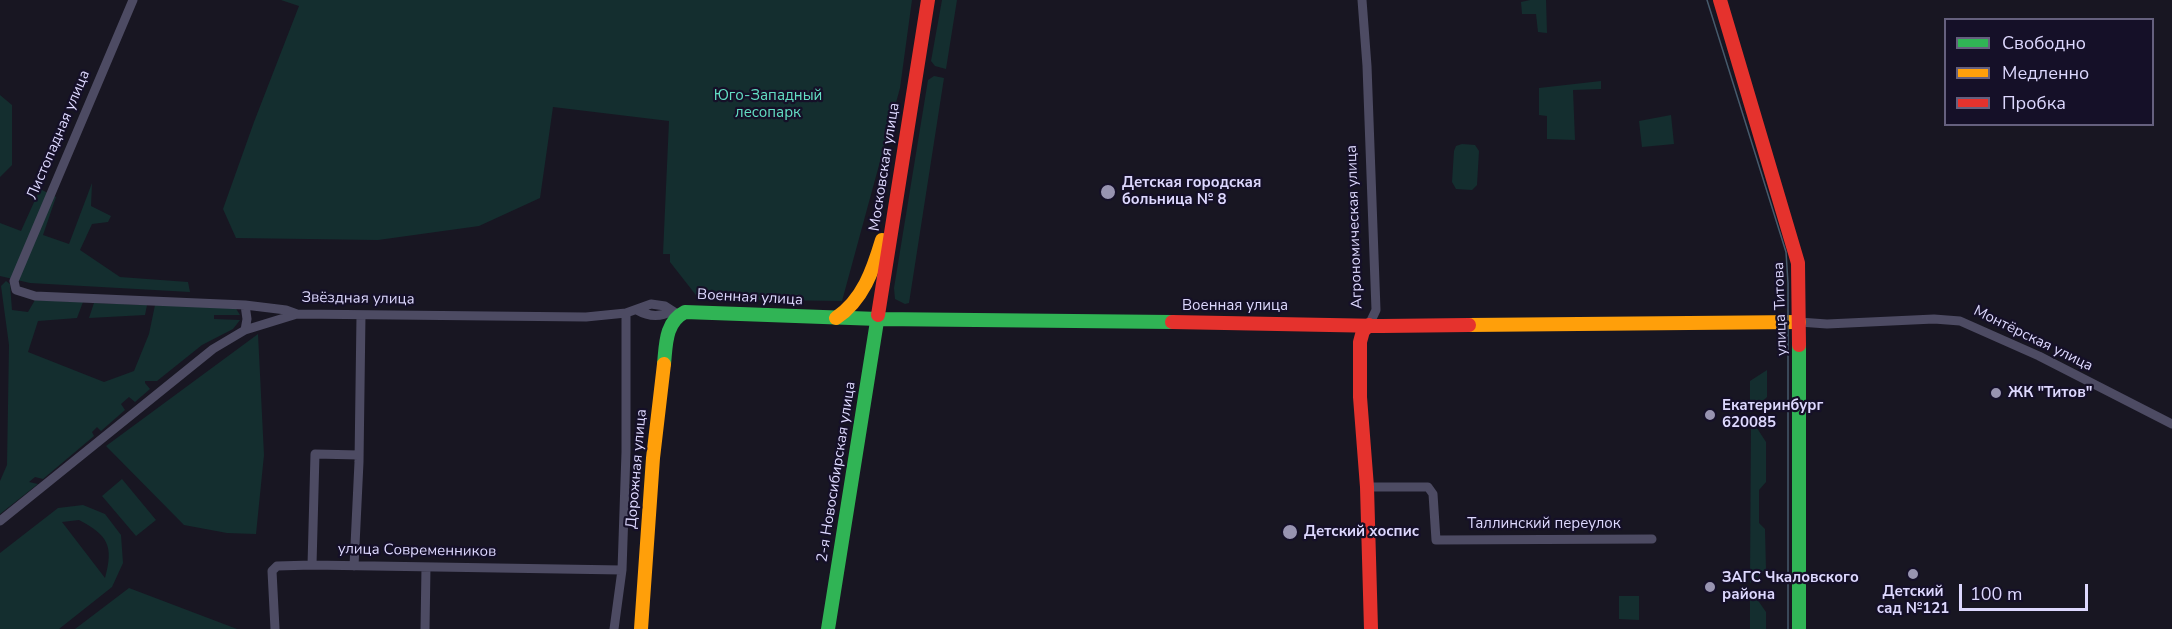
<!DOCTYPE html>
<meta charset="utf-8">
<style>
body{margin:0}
#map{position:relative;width:2172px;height:629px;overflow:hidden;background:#181622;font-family:"Nunito Sans",sans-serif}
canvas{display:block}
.legend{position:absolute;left:1944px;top:18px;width:210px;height:108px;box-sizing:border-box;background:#151028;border:2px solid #65607e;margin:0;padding:8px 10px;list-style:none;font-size:18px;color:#ddd8fe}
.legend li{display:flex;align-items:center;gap:12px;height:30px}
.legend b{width:30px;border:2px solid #65607e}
.scale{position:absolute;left:1959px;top:584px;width:129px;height:27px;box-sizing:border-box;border:3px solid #ddd8fe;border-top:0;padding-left:8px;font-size:18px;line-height:21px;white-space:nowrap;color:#ddd8fe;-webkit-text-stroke:4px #151028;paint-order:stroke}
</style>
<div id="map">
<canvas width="2172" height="629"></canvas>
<ul class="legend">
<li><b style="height:8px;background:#30b455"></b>Свободно</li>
<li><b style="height:8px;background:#ff9f0a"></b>Медленно</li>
<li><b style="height:8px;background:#e5322d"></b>Пробка</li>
</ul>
<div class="scale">100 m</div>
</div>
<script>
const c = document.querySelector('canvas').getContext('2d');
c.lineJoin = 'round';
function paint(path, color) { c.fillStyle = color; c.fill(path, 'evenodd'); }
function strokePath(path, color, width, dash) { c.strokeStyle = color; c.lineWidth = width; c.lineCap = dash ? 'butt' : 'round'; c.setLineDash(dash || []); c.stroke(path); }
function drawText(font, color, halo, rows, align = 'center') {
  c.font = font + ' "Nunito Sans",sans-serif'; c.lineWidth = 4.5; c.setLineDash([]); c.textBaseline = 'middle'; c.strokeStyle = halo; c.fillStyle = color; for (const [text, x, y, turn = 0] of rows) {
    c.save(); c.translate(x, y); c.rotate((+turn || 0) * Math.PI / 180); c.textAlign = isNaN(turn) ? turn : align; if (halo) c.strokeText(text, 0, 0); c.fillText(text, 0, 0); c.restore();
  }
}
const green = new Path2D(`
 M281,0H912L900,88L842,301L699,299L670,262V254H663L669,121L553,107L540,198L479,226L378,240L236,238L223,209L254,122L299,6Z
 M942,0H957L946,69L935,66L931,61Z
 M1530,0H1546L1547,33L1538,32L1536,14H1522L1521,2Z
 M934,76L944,78L909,303L905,304L895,299L894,288L928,80Z
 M1601,81V89L1573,90L1575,140L1547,139V116L1539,115V88Z
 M0,95L12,105V165L0,177Z
 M1671,115L1674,144L1642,147L1639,121Z
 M1462,144L1475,145L1479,151L1477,185L1472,190L1456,189L1452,182L1454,151L1456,146Z
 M92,183L91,206L111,216L108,222L92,224L80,250L120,277L188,282L190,292L30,283L0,276V223L21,231L40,189L56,197L43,235L69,244Z
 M6,281L10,284L12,310L28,312L35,300L83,302L77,318L38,321L28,352L104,382L134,371L149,334L155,305L235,307L240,315H214V319L240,320L233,329L202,345L157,381H145V383L150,389L135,402L129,397L121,404L125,410L101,431L97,427L92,432L94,436L43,479L35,477L29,482L38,484L0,514V481L7,465L9,345L1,286Z
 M94,303L147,305L145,315L89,318Z
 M258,334L264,455L256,534L227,533L184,525L106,446Z
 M1767,370V397L1750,413V381Z
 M1751,419L1766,442V482L1759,490V523L1765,529L1766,569L1750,583Z
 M122,479L156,520L136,536L102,496Z
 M83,505L105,514L121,535L123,563L112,587L59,629H0V553L58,508ZM79,520C108,535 114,546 105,578L62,522Z
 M129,588L237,629H75Z
 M1750,589L1766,612V629H1750Z
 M1619,596H1639V620L1619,619Z`);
const street = new Path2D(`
 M133,0L14,281L16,290L35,296L245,305L286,310L297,314L586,317L626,313L651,304L665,306L679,315
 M1362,0L1367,66L1376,310L1369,325
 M245,305L247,319L245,330
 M637,310C649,317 661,317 672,311
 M1799,322L1827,324L1934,319L1960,321L2039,356L2172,424
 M1367,487H1428L1433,494L1436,540L1652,539
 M0,521L213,349L245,330L297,314
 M312,565L315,454L359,455
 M354,566L359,462L361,315
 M275,629L272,571L277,566L312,565L622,570
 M425,629L426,567
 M614,629L622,570L626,452V313`);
const fast = new Path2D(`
 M1799,345V629
 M664,364C666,345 665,322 685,312L878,319L1172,322
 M828,629L878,315`);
const slow = new Path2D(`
 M836,318C863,300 873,270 882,240
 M1469,325L1799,322
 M641,629L653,458L664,364`);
const jam = new Path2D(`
 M1720,0L1798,263L1799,345
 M878,315L928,0
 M1172,322L1382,326L1469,325
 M1369,325L1363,331L1360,342V397L1367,487L1371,629`);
const tram = new Path2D(`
 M1707,0L1786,252L1788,283V629`);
const markers = [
 [1108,192,8,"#9894b1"],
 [1996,393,6,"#9894b1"],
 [1710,415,6,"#9894b1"],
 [1290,532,8,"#9894b1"],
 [1913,574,6,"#9894b1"],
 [1710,587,6,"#9894b1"]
];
const parkNames = [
 ["Юго-Западный",768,96],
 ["лесопарк",768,113]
];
const streetNames = [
 ["Листопадная улица",59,135,-67],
 ["Московская улица",885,167,-81],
 ["Агрономическая улица",1355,227,-92],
 ["Военная улица",750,298,3],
 ["Звёздная улица",358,299,1],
 ["Военная улица",1235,306],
 ["улица Титова",1781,309,-92],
 ["Монтёрская улица",2033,339,26],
 ["Дорожная улица",637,469,-85],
 ["2-я Новосибирская улица",837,472,-81],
 ["Таллинский переулок",1544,524],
 ["улица Современников",417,551,1]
];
const poiNames = [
 ["Детская городская",1122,183],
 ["больница № 8",1122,200],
 ["ЖК \"Титов\"",2008,393],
 ["Екатеринбург",1722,406],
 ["620085",1722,423],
 ["Детский хоспис",1304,532],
 ["ЗАГС Чкаловского",1722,578],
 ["района",1722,595],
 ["Детский",1913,592,"center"],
 ["сад №121",1913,609,"center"]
];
paint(green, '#142e2f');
strokePath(street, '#4d4b63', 9);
strokePath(fast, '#30b455', 14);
strokePath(slow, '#ff9f0a', 14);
strokePath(jam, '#e5322d', 14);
strokePath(tram, '#465a6c', 1.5);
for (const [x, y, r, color] of markers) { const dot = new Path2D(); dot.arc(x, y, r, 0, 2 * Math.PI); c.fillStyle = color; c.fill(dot); strokePath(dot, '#151028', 2); }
drawText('15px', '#63dec3', '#151028', parkNames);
drawText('15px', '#ddd8fe', '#151028', streetNames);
drawText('bold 15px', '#ddd8fe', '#151028', poiNames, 'left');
</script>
